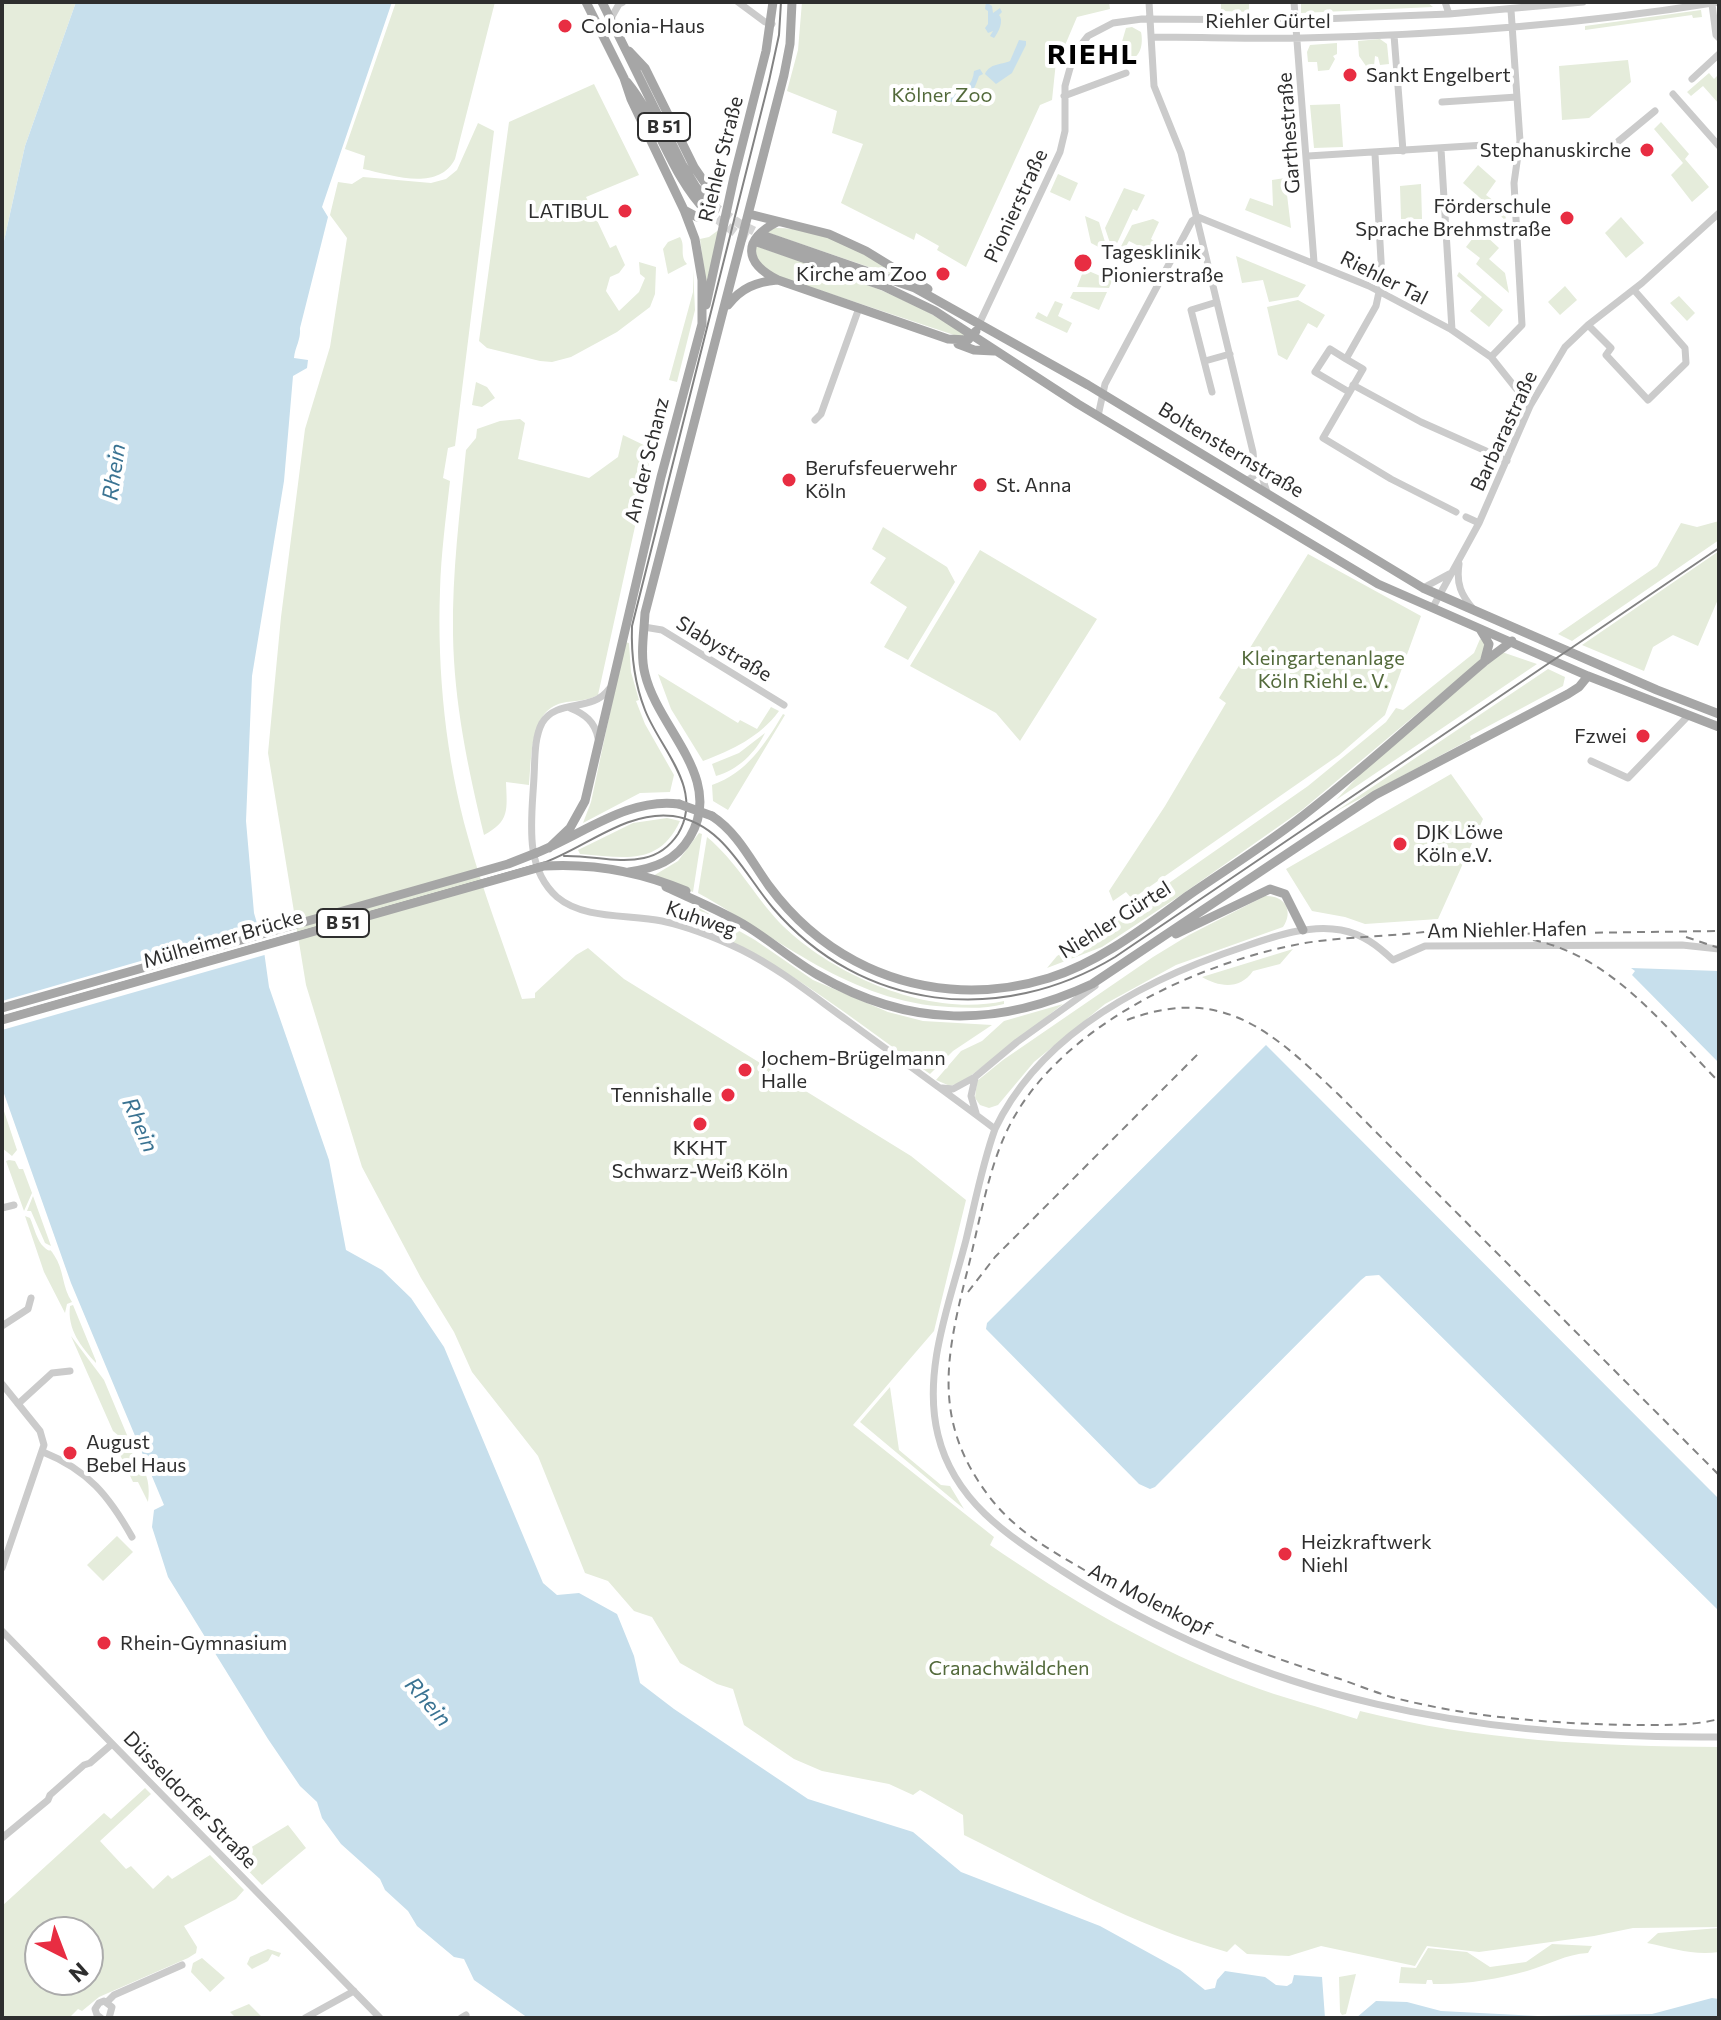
<!DOCTYPE html>
<meta charset="utf-8">
<style>
body{margin:0}
#map{position:relative;width:1721px;height:2020px;overflow:hidden;background:#fff;font-family:Commissioner,sans-serif}
canvas{display:block}
.frame{position:absolute;inset:0;border:4px solid #2e2e2e;pointer-events:none}
.north{position:absolute;left:24px;top:1916px;width:80px;height:80px;box-sizing:border-box;background:#fff;border:2px solid #ababab;border-radius:50%;rotate:138deg;font-size:22px;font-weight:700;line-height:32px;text-align:center;color:#2e2e2e}
.north::after{content:'';display:block;margin:auto;width:28px;height:36px;background:#e82d42;clip-path:polygon(50% 0,100% 100%,50% 72%,0 100%)}
</style>
<div id="map">
<canvas width="1721" height="2020"></canvas>
<div class="frame"></div>
<div class="north">N</div>
</div>
<script>
const c = document.querySelector('canvas').getContext('2d');
c.lineJoin = 'round';
function paint(path, color) { c.fillStyle = color; c.fill(path, 'evenodd'); }
function strokePath(path, color, width, dash) { c.strokeStyle = color; c.lineWidth = width; c.lineCap = dash ? 'butt' : 'round'; c.setLineDash(dash || []); c.stroke(path); }
function drawText(font, color, halo, rows, align = 'center') {
  c.font = font + ' Commissioner,sans-serif'; c.lineWidth = 8; c.setLineDash([]); c.textBaseline = 'middle'; c.strokeStyle = halo; c.fillStyle = color; for (const [text, x, y, turn = 0] of rows) {
    c.save(); c.translate(x, y); c.rotate((+turn || 0) * Math.PI / 180); c.textAlign = isNaN(turn) ? turn : align; if (halo) c.strokeText(text, 0, 0); c.fillText(text, 0, 0); c.restore();
  }
}
const green = new Path2D(`
 M2,2H76L25,146L2,250Z
 M396,2H495L455,159C438,192 392,175 363,169L365,156L345,149Z
 M802,2H1109L1110,9L1077,17L1063,50L1057,52L1052,100L1040,105L966,267L937,250L939,246L916,233L914,240L841,203L863,144L832,133L837,111L787,91L798,50Z
 M1249,2V12L1221,11V3Z
 M1301,2H1427L1433,7L1301,13Z
 M1701,10L1702,17L1693,18L1692,15L1585,30V26Z
 M1132,27L1141,32C1143,41 1142,55 1132,59L1122,56L1119,52L1126,28Z
 M1380,39L1387,44L1389,64L1380,65L1378,57L1375,56L1374,66H1366L1359,56L1358,41Z
 M1337,43V54L1333,56L1335,59L1329,70L1318,71L1317,62H1308L1307,52L1310,45Z
 M1628,60L1631,82L1589,118L1562,120L1559,66Z
 M1709,73L1714,79L1719,74V104L1703,86L1691,96L1687,92Z
 M594,84L639,175L586,197L610,248L616,245L625,265L619,273L610,277L606,291L619,311L639,292L645,278L640,274L639,262L656,267L655,294L650,307L617,332L571,357L552,362L540,361L487,348L479,341L509,122Z
 M1340,104L1343,147L1314,148L1310,105Z
 M1661,122L1689,154L1685,159L1709,187L1692,202L1671,175L1683,163L1654,129Z
 M478,123L494,131L455,446L448,448L443,478L450,481C446,517 441,554 440,590C437,672 446,759 468,837C483,892 504,945 522,999L535,998V993L576,955L588,948L624,979L911,1156L966,1200L934,1331L853,1425L994,1537L990,1545C1070,1600 1155,1650 1246,1684C1282,1698 1320,1707 1357,1719L1360,1711C1478,1741 1598,1746 1719,1747V1927L1633,1928L1594,1936L1479,1952L1427,1946L1415,1966L1321,1946L1289,1956L1247,1954L1235,1944L1227,1952C1134,1926 1050,1878 964,1835L963,1815L920,1790L913,1795L889,1784L822,1771L794,1759L744,1725L733,1689L717,1684L680,1663L652,1617L634,1611L608,1581L585,1573L538,1456L472,1372L454,1332L421,1278L362,1167L306,985L268,753L281,617L305,429L330,347L347,238L330,215L338,182L352,184L363,177L431,183L446,179L457,170Z
 M1478,165L1496,181L1486,195L1505,209L1507,233L1500,227L1504,219L1463,183Z
 M1058,174L1078,183L1070,201L1050,192Z
 M1285,178L1291,228L1245,210L1250,198L1273,206L1272,180Z
 M1421,184L1422,219H1401L1400,186Z
 M1124,188L1145,195L1137,211L1133,209L1113,252L1105,228Z
 M1085,216L1099,222L1108,252L1091,243Z
 M1621,217L1644,243L1626,258L1605,233Z
 M1153,219L1159,222L1151,239L1169,250L1164,259L1129,241L1120,257L1116,256L1132,225Z
 M1483,225L1489,230L1486,236L1499,248L1489,259L1505,273L1509,293L1476,264L1480,258L1466,247Z
 M773,228C826,227 869,257 913,282L766,232Z
 M720,229L706,284L700,239L709,237Z
 M680,237C686,246 679,255 687,264L668,274L663,249L668,242Z
 M756,246C827,271 902,291 965,335L960,337L771,274L756,261Z
 M1236,256L1306,285L1298,297L1269,302L1263,280L1242,283Z
 M1084,269L1112,281L1109,288L1077,287Z
 M693,270L695,310L677,382L669,380L693,292Z
 M1459,272L1503,310L1489,327L1470,311L1482,297L1457,276Z
 M1565,286L1577,300L1560,315L1548,302Z
 M1073,292H1107L1099,310L1070,298Z
 M1679,296L1695,313L1687,321L1670,303Z
 M1298,300L1325,315L1317,328L1308,323L1287,360L1278,355L1267,307Z
 M1055,301L1063,304L1058,316L1072,323L1067,333L1035,318L1038,312L1047,317Z
 M476,382L487,387L495,398L482,407L472,405Z
 M520,419L525,423L518,459L589,478L618,457L623,435L652,449L598,695C585,702 575,700 562,703C529,711 532,759 529,785L506,782C507,810 510,821 484,835C468,768 454,703 453,634C452,573 460,511 466,450L476,438L477,429L500,421Z
 M1719,521V540L1572,641L1558,634L1657,566L1681,523L1697,527Z
 M883,527L947,567L955,582L908,660L884,647L907,607L870,583L886,558L872,549Z
 M980,550L1097,619L1020,741L996,713L910,666Z
 M1719,551V597L1698,646L1673,635L1653,647L1644,671L1582,645Z
 M1308,554L1421,616L1385,715L1339,755L1132,899L1126,892L1113,901L1109,891L1165,806L1226,703L1219,698Z
 M1480,639L1485,641L1487,647L1480,661L1302,810L1181,895L1102,947L1047,968L1057,956L1126,913L1308,786L1386,722L1396,708L1403,710L1474,653Z
 M625,642L629,643L631,672L639,700L636,701L645,724L674,775L670,792L640,793L583,823L591,802Z
 M1502,652L1537,664L1336,800L1363,771Z
 M1548,669L1565,677L1563,686L1470,736L1471,739L1335,812Z
 M658,674L738,723L740,720L757,729L771,707L779,711C760,737 732,750 703,761L671,709Z
 M783,714L785,715L728,810L713,801L712,785C747,773 765,744 783,714Z
 M765,733C756,752 738,770 716,776L712,764L739,753Z
 M1451,774L1483,819L1438,919L1365,924L1345,917L1312,911L1286,869Z
 M667,818L680,821C659,867 623,857 580,854L578,850L633,823Z
 M699,833L702,834L693,892L653,876L678,861Z
 M707,837C736,861 754,895 779,922C831,975 929,1018 1004,1001V1004C986,1009 967,1008 949,1007C850,1002 781,939 698,893Z
 M1265,896C1285,895 1294,911 1283,927L1176,965L1105,1004L1034,1062L998,1105L989,1108L980,1105L975,1098L977,1081L1003,1060L1153,957L1189,935Z
 M699,908L755,940L813,980L888,1012L923,1021L992,1025L953,1051L930,1074C855,1021 781,960 695,925Z
 M1293,949L1280,964L1253,971C1240,990 1219,987 1202,977Z
 M1063,1004L964,1081L950,1086L936,1080L961,1051L982,1041L1004,1021Z
 M2,1105L17,1150L12,1156L2,1148Z
 M9,1160L15,1161L19,1169H23L32,1193L24,1211L6,1161Z
 M33,1196L51,1246L45,1243L31,1211H27Z
 M25,1216L30,1218C34,1227 37,1241 44,1247C52,1255 48,1245 54,1255C64,1269 62,1288 72,1302L67,1304L65,1313L44,1272Z
 M73,1305L96,1361V1363C81,1347 67,1329 70,1306Z
 M71,1336L104,1380L132,1447L113,1431Z
 M890,1387L899,1450L941,1485L950,1486L964,1509L860,1422Z
 M111,1436C135,1452 153,1471 148,1502L138,1482H133Z
 M117,1536L133,1552L103,1581L87,1565Z
 M145,1788L151,1794L100,1841L126,1869L131,1866L153,1889L168,1875L172,1879L210,1855L244,1890L236,1899L184,1926L197,1947L196,1953L188,1958L99,1997L82,2011L78,2009L69,2018H2V1906L104,1813L111,1819ZM40,1932H88V1980H40Z
 M288,1825L306,1848L262,1885L235,1857Z
 M1719,1928V1952C1694,1956 1672,1948 1647,1943L1658,1933Z
 M1552,1944L1592,1946L1588,1953C1566,1954 1548,1965 1527,1971C1497,1979 1464,1985 1433,1984L1432,1980H1427L1426,1984L1399,1983L1401,1967L1416,1968L1428,1948L1467,1952L1490,1967L1526,1962Z
 M268,1949L281,1953L279,1957L272,1954L268,1961L252,1969L247,1964L250,1957Z
 M202,1958L225,1978L210,1992L191,1972L193,1963Z
 M1356,1974L1346,2014L1342,2015L1340,2012L1339,1977Z
 M249,2004L263,2018H236L230,2012Z`);
const water = new Path2D(`
 M76,2H392L322,207L328,217L300,328C301,340 295,347 294,358L308,360L307,368L293,376L284,481L252,676L246,821L254,913L263,944L269,987L329,1160L346,1250L382,1270L411,1298L444,1347L543,1583L557,1595L579,1593L617,1614L634,1656L640,1683L674,1709L808,1799L913,1832L961,1872L1100,1926L1180,1970L1205,1990L1215,1988L1217,1980L1225,1971L1265,1977L1276,1985L1287,1986L1292,1983L1294,1975L1322,1977L1325,2018H528L474,1980L464,1959L454,1957L417,1926L408,1911L385,1890L380,1879L341,1844L322,1818L317,1802L300,1786L268,1739L168,1577L152,1527L154,1510L164,1505L71,1283L2,1088V250L25,146Z
 M986,2L992,6L993,13L1000,8L1002,12L999,15C1004,20 999,32 994,38L990,36L993,31L988,33L985,28L988,24V11L985,9Z
 M1019,40L1026,41V45L1012,73L996,84L985,74C990,63 1001,65 1010,61Z
 M980,69L983,74L979,76C974,91 968,103 948,102L950,96C963,93 973,85 974,71Z
 M1631,968L1719,971V1063L1632,975L1635,971Z
 M1266,1045L1719,1499V1611L1379,1275L1366,1276L1361,1280L1155,1487L1150,1489L1139,1484L986,1329L987,1323Z
 M1712,1998L1719,1999V2018H1356L1376,2001L1407,2002L1441,2011L1538,2016L1652,2014Z`);
const pier = new Path2D(`
 M262,926L268,954L2,1030V1001Z`);
const majorTunnel = new Path2D(`
 M712,205L740,224L762,235
 M706,211L736,233L757,242`);
const minor = new Path2D(`
 M738,2L765,22L772,24
 M1149,2L1154,86L1181,153L1253,452L1255,475L1248,480
 M1294,2L1314,262
 M1445,2L1449,14
 M1712,4L1716,35L1719,38
 M610,20L619,4L623,2
 M1394,35L1403,151
 M1151,37C1201,37 1252,39 1302,38C1439,35 1584,24 1719,2
 M1692,79L1719,54
 M1673,94L1719,146
 M1064,96L1126,73
 M1442,102L1517,97
 M1441,149L1452,330
 M1375,154L1382,278L1376,306L1346,359L1363,369L1323,438L1391,479L1456,512
 M1308,156L1485,145L1509,150L1516,157L1609,149L1655,111
 M1198,217L1369,286L1452,330L1491,357L1530,406
 M979,324L1060,152L1065,131V86L1074,54L1088,36L1113,23L1142,19L1295,20L1449,14L1583,2
 M1588,325L1611,348L1606,355L1648,400L1686,363L1685,348L1634,290
 M1491,357L1522,325L1514,183L1520,141L1511,10
 M1346,359L1330,349L1315,372L1349,392
 M1205,361L1230,354
 M1353,385L1421,422L1486,451
 M1212,392L1191,310L1217,302
 M1098,416L1105,384L1192,221L1198,217
 M815,420L821,414L859,308
 M1495,456L1507,461
 M1258,465L1267,492
 M1466,517L1479,523
 M1459,564C1456,584 1461,595 1474,610
 M1423,588L1449,574
 M1433,607L1479,523L1530,406L1565,347L1588,325L1642,283L1719,213
 M644,627L662,630L784,705
 M609,689C592,713 557,698 542,723C534,738 535,760 534,777C532,817 523,867 557,897C584,920 630,914 662,921C690,927 717,938 742,950C780,969 813,996 848,1021C897,1057 946,1092 995,1129
 M570,708C585,714 595,722 598,738
 M1591,761L1628,778L1687,717
 M1719,949L1682,945L1425,946L1393,960C1378,946 1363,934 1341,930C1310,924 1275,936 1246,946C1148,978 1041,1032 995,1129C982,1165 975,1203 966,1240C950,1302 922,1371 938,1435C954,1501 1007,1535 1061,1570C1265,1703 1479,1739 1719,1737
 M975,1078L971,1096L976,1113
 M942,1088L953,1089L975,1077L1017,1042L1095,986
 M2,1208L14,1205
 M2,1326L28,1309L31,1298
 M2,1384L40,1431L44,1445L2,1568
 M18,1404L52,1373L70,1371
 M43,1452C88,1470 109,1496 132,1537
 M2,1631L380,2018
 M2,1838L48,1800L50,1795L84,1765L90,1763L112,1744
 M107,2002L114,1995L182,1965
 M101,2018L97,2015L95,2009L99,2003L104,2001L112,2007L109,2018
 M305,2018L354,1991
 M461,2018L466,2015`);
const major = new Path2D(`
 M602,2L682,164L696,187L712,205
 M629,51L645,68L694,167L716,199L715,210L708,218L697,217L684,210
 M627,82C659,121 670,174 706,211
 M749,214L829,234L866,251L928,289
 M777,222C742,240 744,263 778,280L948,339L968,340L976,331
 M762,235L915,288L1088,385L1423,588L1657,690L1719,714
 M757,242L883,286L935,311L1078,404L1378,584L1588,676L1719,727
 M706,305L734,177L766,51L773,2
 M728,305C741,288 756,282 777,280
 M958,344L974,350L994,351
 M1480,629L1489,644L1485,659
 M712,816C738,833 751,861 769,886C792,917 821,943 855,961C915,993 984,998 1049,978C1100,962 1146,926 1189,895C1227,869 1267,844 1304,815C1366,767 1424,713 1484,662L1512,641
 M549,848L570,828L585,801L661,477L702,324V280L695,239L684,210L631,99L624,78L586,2
 M536,853C582,835 628,797 679,804
 M629,872C655,868 676,861 690,837C725,778 658,729 645,674C640,655 644,633 645,613L784,75L790,44L792,2
 M666,887C694,900 722,911 748,927C772,942 794,961 818,975C910,1028 997,1028 1092,984L1375,795L1568,694L1579,687L1588,676
 M1176,934L1270,889L1285,894L1303,930`);
const tram = new Path2D(`
 M564,856C591,855 618,864 644,858C658,855 670,846 678,834C705,789 660,749 645,710C634,682 631,655 632,626L769,81L779,35L781,2
 M2,1017L543,863C585,848 627,810 673,816C723,823 744,874 773,908C862,1012 1001,1026 1115,957L1719,548`);
const rail = new Path2D(`
 M1438,930C1394,937 1349,936 1305,943C1197,962 1052,1029 1005,1135C986,1177 977,1235 965,1280C945,1361 934,1423 988,1495C1014,1530 1050,1550 1086,1571C1166,1617 1252,1652 1340,1679C1358,1685 1376,1693 1395,1698C1473,1718 1556,1724 1636,1725C1664,1725 1692,1726 1719,1719
 M1427,935L1719,931
 M1686,937L1719,948
 M1533,940C1612,956 1665,1027 1719,1082
 M1127,1020C1223,984 1272,1032 1338,1094L1719,1475
 M968,1292L995,1257L1199,1053`);
const majorBridge = new Path2D(`
 M679,804L712,816
 M2,1008L508,864L536,853
 M2,1020L544,866C593,863 641,872 686,891`);
const markers = [
 [565,26,8,"#e82d42"],
 [1350,75,8,"#e82d42"],
 [1647,150,8,"#e82d42"],
 [625,211,8,"#e82d42"],
 [1567,218,8,"#e82d42"],
 [1083,263,10,"#e82d42"],
 [943,274,8,"#e82d42"],
 [789,480,8,"#e82d42"],
 [980,485,8,"#e82d42"],
 [1643,736,8,"#e82d42"],
 [1400,844,8,"#e82d42"],
 [745,1070,8,"#e82d42"],
 [728,1095,8,"#e82d42"],
 [700,1124,8,"#e82d42"],
 [70,1453,8,"#e82d42"],
 [1285,1554,8,"#e82d42"],
 [104,1643,8,"#e82d42"]
];
const shields = [
 [664,127,52],
 [343,923,52]
];
const shieldNames = [
 ["B 51",664,127],
 ["B 51",343,923]
];
const streetNames = [
 ["Riehler Gürtel",1268,21],
 ["Garthestraße",1289,133,-94],
 ["Riehler Straße",721,159,-76],
 ["Pionierstraße",1016,206,-65],
 ["Riehler Tal",1384,278,27],
 ["Barbarastraße",1504,431,-65],
 ["Boltensternstraße",1231,450,31],
 ["An der Schanz",647,460,-76],
 ["Slabystraße",724,649,31],
 ["Kuhweg",701,919,19],
 ["Niehler Gürtel",1115,920,-32],
 ["Am Niehler Hafen",1507,930,-1],
 ["Mülheimer Brücke",223,939,-16],
 ["Am Molenkopf",1150,1600,27],
 ["Düsseldorfer Straße",190,1800,46]
];
const poiNames = [
 ["Colonia-Haus",581,26],
 ["Sankt Engelbert",1366,75],
 ["Stephanuskirche",1631,150,"right"],
 ["Förderschule",1551,206,"right"],
 ["Sprache Brehmstraße",1551,229,"right"],
 ["LATIBUL",609,211,"right"],
 ["Tagesklinik",1101,252],
 ["Pionierstraße",1101,275],
 ["Kirche am Zoo",927,274,"right"],
 ["Berufsfeuerwehr",805,468],
 ["Köln",805,491],
 ["St. Anna",996,485],
 ["Fzwei",1627,736,"right"],
 ["DJK Löwe",1416,832],
 ["Köln e.V.",1416,855],
 ["Jochem-Brügelmann",761,1058],
 ["Halle",761,1081],
 ["Tennishalle",712,1095,"right"],
 ["KKHT",700,1148,"center"],
 ["Schwarz-Weiß Köln",700,1171,"center"],
 ["August",86,1442],
 ["Bebel Haus",86,1465],
 ["Heizkraftwerk",1301,1542],
 ["Niehl",1301,1565],
 ["Rhein-Gymnasium",120,1643]
];
const parkNames = [
 ["Kölner Zoo",942,95],
 ["Kleingartenanlage",1323,658],
 ["Köln Riehl e. V.",1323,681],
 ["Cranachwäldchen",1009,1668]
];
const waterNames = [
 ["Rhein",114,472,-82],
 ["Rhein",140,1125,66],
 ["Rhein",428,1702,49]
];
const districtNames = [
 ["RIEHL",1093,55]
];
paint(green, '#e5ecdb');
paint(water, '#c7dfec');
paint(pier, '#fff');
strokePath(majorTunnel, '#d5d5d5', 9, [9, 4.5]);
strokePath(minor, '#cbcbcb', 7);
strokePath(major, '#a6a6a6', 9);
strokePath(tram, '#838383', 2);
strokePath(rail, '#838383', 2, [8, 6]);
strokePath(majorBridge, '#a6a6a6', 9);
for (const [x, y, r, color] of markers) { const dot = new Path2D(); dot.arc(x, y, r, 0, 2 * Math.PI); c.fillStyle = color; c.fill(dot); strokePath(dot, '#fff', 3); }
for (const [x, y, w] of shields) { const box = new Path2D(); box.roundRect(x - w / 2, y - 14, w, 28, 6); c.fillStyle = '#fff'; c.fill(box); strokePath(box, '#2e2e2e', 2); }
drawText('bold 18px', '#2e2e2e', null, shieldNames);
drawText('20px', '#2e2e2e', '#fff', streetNames);
drawText('20px', '#2e2e2e', '#fff', poiNames, 'left');
drawText('20px', '#536a3b', '#fff', parkNames);
drawText('italic 22px', '#3a7392', '#fff', waterNames);
c.letterSpacing = '2px';
drawText('bold 28px', '#000', '#fff', districtNames);
c.letterSpacing = '0px';
</script>
